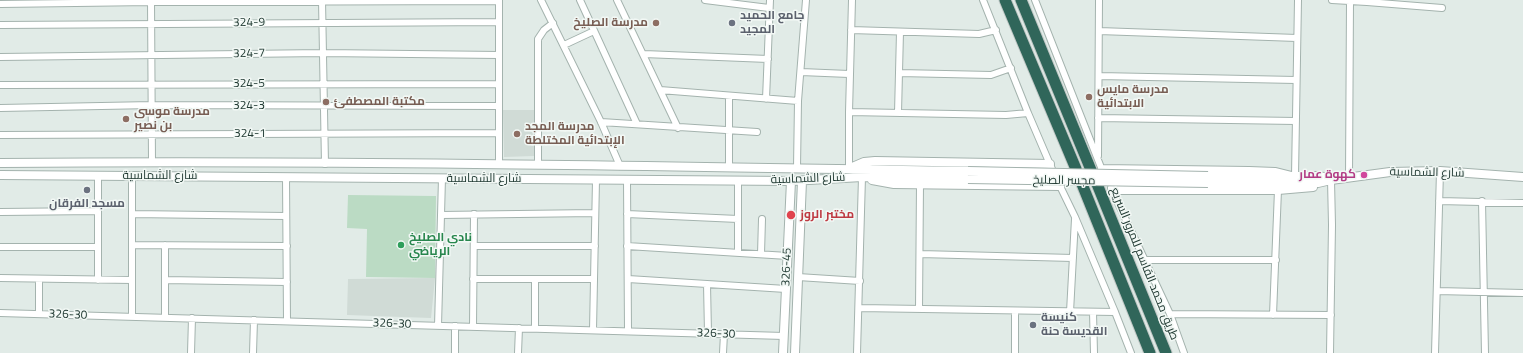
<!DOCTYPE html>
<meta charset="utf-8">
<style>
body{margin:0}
canvas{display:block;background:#e1ebe7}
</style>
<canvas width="1523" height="353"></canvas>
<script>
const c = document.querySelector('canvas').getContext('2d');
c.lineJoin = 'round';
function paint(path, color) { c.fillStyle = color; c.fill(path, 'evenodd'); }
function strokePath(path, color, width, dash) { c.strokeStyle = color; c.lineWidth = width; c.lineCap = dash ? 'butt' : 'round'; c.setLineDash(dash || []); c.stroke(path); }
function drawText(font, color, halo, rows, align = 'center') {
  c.font = font + ' "Titillium Web",Cairo,sans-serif'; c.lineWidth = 3; c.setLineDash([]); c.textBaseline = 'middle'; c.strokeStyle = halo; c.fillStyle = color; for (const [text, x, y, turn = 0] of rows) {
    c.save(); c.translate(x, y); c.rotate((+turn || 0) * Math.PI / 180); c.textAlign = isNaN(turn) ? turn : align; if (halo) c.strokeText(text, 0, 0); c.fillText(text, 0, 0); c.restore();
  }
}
const built = new Path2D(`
 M503,110H534V156L504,157Z
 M435,278L431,318L347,315L348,279Z`);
const green = new Path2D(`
 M348,195L436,196L435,278L366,277L367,229L347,228Z`);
const minor = new Path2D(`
 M151,0L152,162
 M322,0L325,164
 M499,0V165
 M541,0L601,122L620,166
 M580,0L637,124
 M617,0L678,128
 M705,0L769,8
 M983,0L1028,113L1052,169
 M1035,0L1102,170
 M1332,0L1367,2L1442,8
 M0,4L151,2L499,1
 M0,25L499,22
 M851,30L979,34L996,30
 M1099,31L1297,38
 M564,45L594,31
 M644,54L768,59
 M0,57L323,53L499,55
 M801,72L849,74
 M899,73L991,75L1011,68
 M1099,76L1296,80
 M0,85L499,84
 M660,90L798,101
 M766,99L770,0
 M0,108L152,105L499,106
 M849,112L1006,115L1028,113
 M898,113L900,32
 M1098,118L1296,121
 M601,122L757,132
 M0,135L499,133
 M1098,156L1099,0
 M538,165V39L544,30L553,23
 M729,167V96
 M797,168L798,101L806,0
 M849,168V112L852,0
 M1101,168L1249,170L1275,171L1295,176L1298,0
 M98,176V280
 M286,177L287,321
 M1349,177L1350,1
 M627,180L628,331
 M738,180V253
 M1059,184L1075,217L1115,312L1131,353
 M1111,188L1170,314L1184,353
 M1439,201L1523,203
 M1482,201L1485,353
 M0,212L98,211
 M132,214L286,216
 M627,214L738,219
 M441,215L595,213
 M132,245L287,246
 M165,245V318
 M474,246H595
 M627,246L788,256
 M0,247H98
 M761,254L762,219
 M920,254L1073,258
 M1146,260H1276
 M798,277L860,281
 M0,278L132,280
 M39,279V314
 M473,279H594
 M535,279V328
 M628,279L786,289
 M165,280L287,282
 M707,284L708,333
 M1437,291L1523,293
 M859,308L1115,312
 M919,309L920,184
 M1070,312L1075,219
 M1093,312L1094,353
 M0,313L784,336
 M1170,314L1331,315
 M1273,315L1278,190
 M132,317V176
 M438,326L442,178
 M473,327L474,214
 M593,330L596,180
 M191,353L192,318
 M253,353L254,320
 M455,353V326
 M518,353L519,328
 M723,353L724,334
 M857,353L862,177
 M1015,353V311
 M1330,353L1332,225L1331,180
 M1435,353L1440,171`);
const tertiary = new Path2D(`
 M0,163C323,160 646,166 968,171
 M850,168L864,162L875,161L1050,164
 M0,175L791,181L862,177L968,179
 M1208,176H1317L1324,177L1331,180
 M872,180L894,184L1060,186
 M1208,183H1318L1331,180L1390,172L1440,171L1523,177
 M1112,190H1278L1313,187
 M783,353L791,181
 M795,353L802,181`);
const motorway = new Path2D(`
 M1005,0L1076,169
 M1021,0L1091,170
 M1082,184L1150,353
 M1097,184L1166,353`);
const tertiaryBridge = new Path2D(`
 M968,171L1208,176
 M968,179L1208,183`);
const markers = [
 [656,23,4,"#8d6e63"],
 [732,23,4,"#6b7280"],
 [1089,97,4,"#8d6e63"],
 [326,102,4,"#8d6e63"],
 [126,119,4,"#8d6e63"],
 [517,134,4,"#8d6e63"],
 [1364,175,4,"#d1479c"],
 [87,190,4,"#6b7280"],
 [791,215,5,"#e0444e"],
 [401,245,4,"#2e9e5b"],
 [1033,325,4,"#6b7280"]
];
const worshipNames = [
 ["جامع الحميد",740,16],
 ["المجيد",740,30],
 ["مسجد الفرقان",87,204,"center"],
 ["كنيسة",1041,318],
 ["القديسة حنة",1041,332]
];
const streetNames = [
 ["324-9",249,23,-1],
 ["324-7",249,54,-1],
 ["324-5",249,84],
 ["324-3",249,106],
 ["324-1",250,134],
 ["شارع الشماسية",1427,173,1],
 ["شارع الشماسية",160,176],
 ["شارع الشماسية",484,179],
 ["شارع الشماسية",808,179,-2],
 ["مجسر الصليخ",1064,181,1],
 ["طريق محمد القاسم للمرور السريع",1144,264,68],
 ["326-45",787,267,-88],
 ["326-30",68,315,2],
 ["326-30",392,324,2],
 ["326-30",716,334,2]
];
const educationNames = [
 ["مدرسة الصليخ",648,23,"right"],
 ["مدرسة مايس",1097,90],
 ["الابتدائية",1097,104],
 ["مكتبة المصطفئ",334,102],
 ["مدرسة موسى",134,112],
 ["بن نصير",134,126],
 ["مدرسة المجد",525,127],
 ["الإبتدائية المختلطة",525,141]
];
const hotelNames = [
 ["كهوة عمار",1356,175]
];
const healthNames = [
 ["مختبر الروز",800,215]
];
const leisureNames = [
 ["نادي الصليخ",409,238],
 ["الرياضي",409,252]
];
paint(built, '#d0dbd6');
paint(green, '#bbdbc4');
strokePath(minor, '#a4b3ae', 8);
strokePath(tertiary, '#a4b3ae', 10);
strokePath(motorway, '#c1c8c6', 13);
strokePath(minor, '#fff', 6);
strokePath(tertiary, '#fff', 8);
strokePath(motorway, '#30665a', 11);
strokePath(tertiaryBridge, '#a4b3ae', 10, []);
strokePath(tertiaryBridge, '#fff', 8);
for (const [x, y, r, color] of markers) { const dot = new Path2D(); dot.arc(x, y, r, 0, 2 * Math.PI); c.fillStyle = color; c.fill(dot); strokePath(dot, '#f2f8f5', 1.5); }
drawText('bold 12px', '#5b616d', '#f2f8f5', worshipNames, 'left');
drawText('12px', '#223b34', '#f2f8f5', streetNames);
drawText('bold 12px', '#785e54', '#f2f8f5', educationNames, 'left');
drawText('bold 12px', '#b23c85', '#f2f8f5', hotelNames, 'right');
drawText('bold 12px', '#be3a42', '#f2f8f5', healthNames, 'left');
drawText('bold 12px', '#27864d', '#f2f8f5', leisureNames, 'left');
</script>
